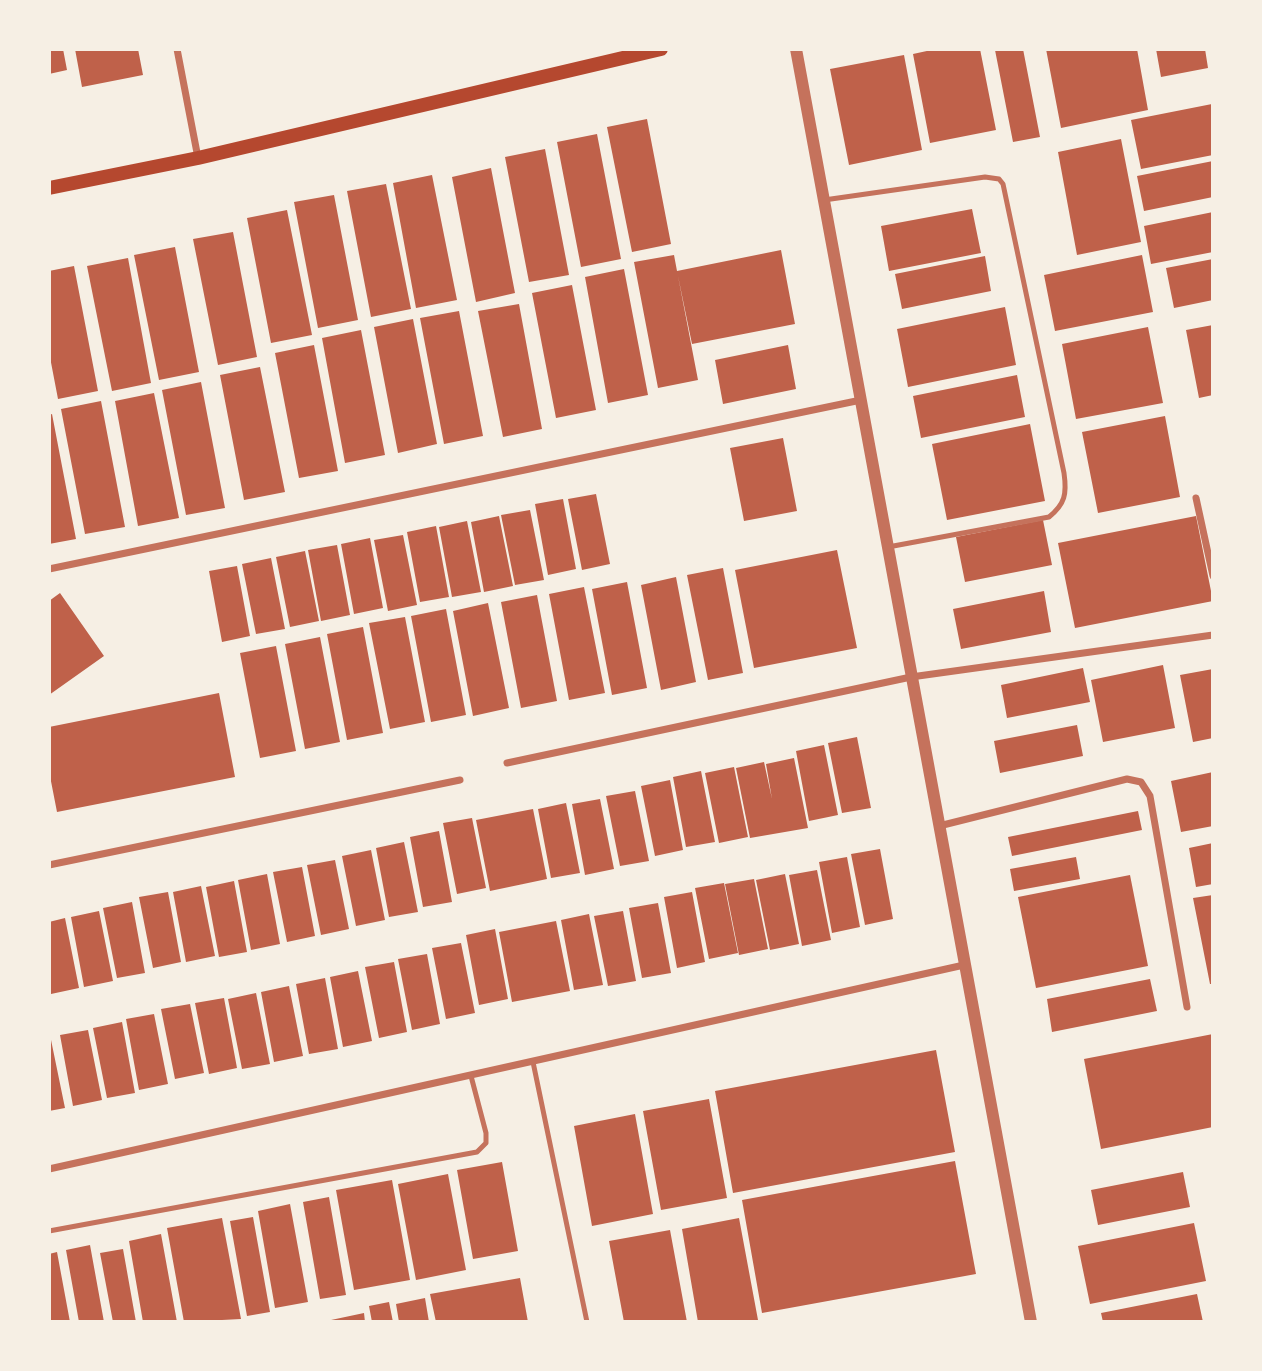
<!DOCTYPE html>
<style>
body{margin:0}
#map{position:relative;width:1262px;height:1371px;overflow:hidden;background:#f6efe4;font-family:"DM Sans",sans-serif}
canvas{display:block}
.frame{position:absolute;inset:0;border:51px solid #f6efe4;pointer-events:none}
</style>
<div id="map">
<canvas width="1262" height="1371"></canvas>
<div class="frame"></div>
</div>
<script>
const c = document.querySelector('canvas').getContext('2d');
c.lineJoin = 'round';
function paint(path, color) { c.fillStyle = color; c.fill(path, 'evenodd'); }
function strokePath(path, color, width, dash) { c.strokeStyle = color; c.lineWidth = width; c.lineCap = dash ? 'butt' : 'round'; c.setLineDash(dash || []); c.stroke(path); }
const building = new Path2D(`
 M49,49H63L67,70L49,74Z
 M75,49H138L143,75L82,87Z
 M936,49H980L996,130L930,143L913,54Z
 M1023,49L1040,137L1013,142L995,50Z
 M1046,49H1137L1148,110L1061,128Z
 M1156,49H1205L1208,68L1161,77Z
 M904,55L922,150L849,165L830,69Z
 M1212,104L1213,155L1141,169L1131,120Z
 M647,119L671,244L632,252L607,127Z
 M597,134L621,259L581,267L557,142Z
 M1121,139L1141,242L1077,255L1058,152Z
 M545,149L569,275L529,282L505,157Z
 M1213,161V197L1144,211L1137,176Z
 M491,168L515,293L476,302L452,177Z
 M432,175L457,300L416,308L393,183Z
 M386,184L411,309L371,317L347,191Z
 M334,195L358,320L318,328L294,202Z
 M972,209L981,253L889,271L881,226Z
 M287,210L312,335L271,343L247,218Z
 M1213,212V252L1151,264L1144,226Z
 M233,232L257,357L218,365L193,239Z
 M175,247L199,372L159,380L134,255Z
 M781,250L795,324L692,344L678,276L698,380L658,388L634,262L674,255L677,271Z
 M1142,255L1153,312L1055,331L1044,275Z
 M985,256L991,291L902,309L895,274Z
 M128,258L151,383L112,391L87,266Z
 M1213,259V300L1174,308L1166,268Z
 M74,266L98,391L58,399L49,352V271Z
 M624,269L648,395L608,403L585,277Z
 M572,285L596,410L556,418L532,293Z
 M519,304L542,429L503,437L478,311Z
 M1005,307L1016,365L908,387L897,329Z
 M459,311L483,436L444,444L420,318Z
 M413,319L437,444L398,453L374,327Z
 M1213,325V395L1199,398L1186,330Z
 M1148,327L1163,403L1076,419L1062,344Z
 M361,330L385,455L345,463L322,338Z
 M314,345L338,471L299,478L275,353Z
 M788,345L796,389L723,404L715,360Z
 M260,367L285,492L244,500L220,375Z
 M1017,375L1025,417L921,438L913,396Z
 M201,382L225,508L186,515L162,390Z
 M154,393L179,518L138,526L115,401Z
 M101,401L125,527L85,534L61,409Z
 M52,414L76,539L49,544V415Z
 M1165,416L1180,497L1098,513L1082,432Z
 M1030,424L1045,501L947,520L932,444Z
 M783,438L797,511L744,521L730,448Z
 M596,494L610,564L582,570L568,499Z
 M563,499L576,569L548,575L535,504Z
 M530,510L544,580L515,585L501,515Z
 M499,516L513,586L484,592L471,522Z
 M1196,516L1213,601L1075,628L1058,543Z
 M1043,520L1052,565L965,582L956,537Z
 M467,521L481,592L452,597L439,527Z
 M436,526L449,597L420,602L407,532Z
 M403,535L417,605L388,611L374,540Z
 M370,538L383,608L354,614L341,544Z
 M337,545L350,615L321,621L308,550Z
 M837,550L857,648L754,668L735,570Z
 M305,551L319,621L290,627L276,557Z
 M271,558L285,629L256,634L242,564Z
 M237,566L250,636L222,642L209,571Z
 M723,568L743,673L708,680L687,575Z
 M676,577L696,682L661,690L641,585Z
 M627,582L647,688L612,695L592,589Z
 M584,587L605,693L569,700L549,594Z
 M1044,591L1051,632L961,649L953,609Z
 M60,593L104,656L49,695V601Z
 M537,595L557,701L521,708L501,602Z
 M488,603L509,708L473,716L453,611Z
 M446,609L466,715L431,722L411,616Z
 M405,617L425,722L390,729L369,623Z
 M363,627L383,733L347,740L327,634Z
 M320,637L340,742L305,749L285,644Z
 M276,646L296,751L260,758L240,653Z
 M1163,665L1175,728L1103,742L1091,680Z
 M1083,668L1090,702L1007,718L1001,685Z
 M1213,669V738L1193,742L1180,675Z
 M219,693L235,777L57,812L49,771V727Z
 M1077,725L1083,756L1000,773L994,741Z
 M857,737L871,808L842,813L828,743Z
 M824,745L838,815L809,821L796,751Z
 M794,758L808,828L750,838L736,768L764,762L772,799L766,764Z
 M734,767L748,837L719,843L705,773Z
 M701,771L715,842L686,847L673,777Z
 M1213,772V826L1181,832L1171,781Z
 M670,780L683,850L655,856L641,786Z
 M635,791L649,861L620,866L606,796Z
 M600,799L614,869L585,875L572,804Z
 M566,803L580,873L551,878L538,809Z
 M533,809L547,879L490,891L476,820Z
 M1138,811L1142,830L1012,856L1008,837Z
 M472,818L486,888L457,894L443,823Z
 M439,831L452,902L423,907L410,837Z
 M404,842L418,912L389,917L376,848Z
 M1213,843V884L1196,887L1189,848Z
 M880,849L893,919L865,925L851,854Z
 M371,850L385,920L356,926L342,856Z
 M847,857L860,927L832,933L819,862Z
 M1076,857L1080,879L1014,891L1010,869Z
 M335,860L349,929L321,935L307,865Z
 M302,867L315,936L287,942L273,872Z
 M817,870L831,940L802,946L789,875Z
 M267,874L280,944L251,950L238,880Z
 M785,874L799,944L770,950L756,880Z
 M1130,875L1148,966L1036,988L1018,897Z
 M754,879L768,949L739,955L725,884Z
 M234,881L247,952L219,957L206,887Z
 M724,883L738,953L709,959L695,888Z
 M201,886L215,956L186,962L173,892Z
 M168,892L181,962L153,968L139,897Z
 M692,892L705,962L677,968L664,897Z
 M1213,895V984H1210L1193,898Z
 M132,902L145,973L117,978L103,908Z
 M658,903L671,973L642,978L629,908Z
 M99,911L113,981L84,987L71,917Z
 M623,911L636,981L608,986L594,916Z
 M589,914L603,985L574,990L561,920Z
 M65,918L79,988L51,994L49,922Z
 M556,921L570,991L512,1002L499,932Z
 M495,929L508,999L479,1005L466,935Z
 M461,943L475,1013L446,1019L432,948Z
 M427,954L440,1024L412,1030L398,959Z
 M394,962L407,1032L379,1038L365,967Z
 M358,971L372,1041L343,1047L330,977Z
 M325,978L338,1049L309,1054L296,984Z
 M1150,979L1157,1011L1052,1032L1047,999Z
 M289,986L303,1056L274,1062L261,992Z
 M256,993L270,1064L242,1069L228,999Z
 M224,998L237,1068L209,1074L195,1003Z
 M190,1004L204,1073L175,1079L161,1009Z
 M154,1014L168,1084L139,1090L126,1019Z
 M122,1022L135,1093L107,1098L93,1028Z
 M88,1030L102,1100L73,1106L60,1035Z
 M1213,1034V1127L1101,1149L1084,1059Z
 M50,1035L65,1108L49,1111V1036Z
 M936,1050L955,1152L733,1193L715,1091Z
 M709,1099L727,1198L661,1210L643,1111Z
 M635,1114L653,1214L592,1226L574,1126Z
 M955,1161L976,1274L762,1313L742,1200Z
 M502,1162L518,1251L473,1259L457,1170Z
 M1183,1172L1190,1207L1098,1225L1091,1190Z
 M448,1174L466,1270L416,1280L398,1184Z
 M392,1180L410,1280L354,1290L336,1190Z
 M329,1197L346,1295L320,1299L303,1202Z
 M290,1204L308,1302L275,1308L258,1211Z
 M253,1217L270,1312L247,1316L230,1221Z
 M222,1218L241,1319L184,1322L167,1228Z
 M739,1218L758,1320L698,1322L682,1229Z
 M1194,1223L1206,1281L1090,1304L1078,1246Z
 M670,1230L687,1322H624L609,1241Z
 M161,1234L177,1322H143L129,1241Z
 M90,1245L104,1322H79L66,1250Z
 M123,1249L136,1322H113L100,1253Z
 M57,1252L70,1322H49V1254Z
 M520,1278L528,1322H436L430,1294Z
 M1197,1294L1203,1322H1103L1101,1313Z
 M425,1298L429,1322H399L396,1304Z
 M389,1302L393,1322H372L369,1306Z
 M364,1313L365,1322H331V1320Z`);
const service = new Path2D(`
 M824,200L985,177L999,179L1003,184L1064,473C1067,494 1065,504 1049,517L888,547
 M533,1062L587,1322
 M49,1231L477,1152L486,1143V1133L471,1076`);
const minor = new Path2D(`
 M177,49L198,158
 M1196,498L1213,576
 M49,569L861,400
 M507,763L911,677L1213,635
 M939,826L1127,779L1141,782L1150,796L1187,1007
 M49,865L460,780
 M49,1169L964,965`);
const tertiary = new Path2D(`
 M796,49L1031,1322`);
const secondary = new Path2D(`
 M49,188L198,158L661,49`);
paint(building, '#bf614a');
strokePath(service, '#c5725c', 5);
strokePath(minor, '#c5725c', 7);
strokePath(tertiary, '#c5725c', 12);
strokePath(secondary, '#b5482f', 14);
</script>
